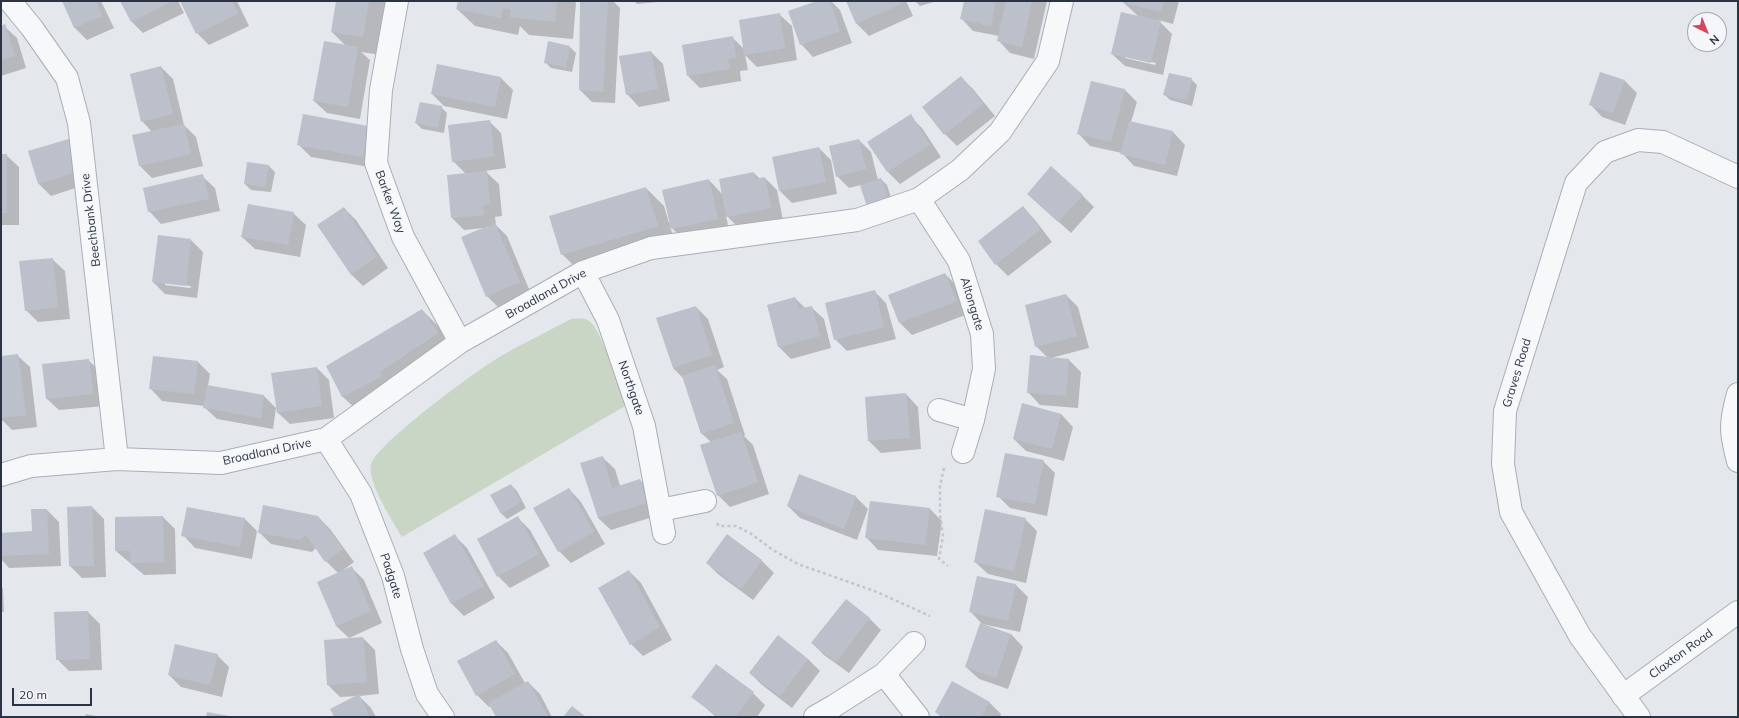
<!DOCTYPE html>
<style>
body{margin:0}
#map{position:relative;width:1739px;height:718px;overflow:hidden;background:#e4e7ec;font-family:Mulish,sans-serif}
canvas{display:block}
.frame{position:absolute;inset:0;border:2px solid #2b3445;pointer-events:none}
.north{position:absolute;left:1687px;top:12px;width:40px;height:40px;box-sizing:border-box;background:#f4f6f9;border:1px solid #a4a8b1;border-radius:50%;rotate:137deg;font-size:11px;font-weight:700;line-height:16px;text-align:center;color:#2b3445}
.north::after{content:'';display:block;margin:auto;width:14px;height:18px;background:#d1495b;clip-path:polygon(50% 0,100% 100%,50% 72%,0 100%)}
.scale{position:absolute;left:12px;top:688px;width:80px;height:18px;box-sizing:border-box;border:2px solid #2b3445;border-top:0;padding-left:5px;font-size:12px;line-height:14px;white-space:nowrap;color:#2b3445;-webkit-text-stroke:3px #f4f6f9;paint-order:stroke}
</style>
<div id="map">
<canvas width="1739" height="718"></canvas>
<div class="frame"></div>
<div class="north">N</div>
<div class="scale">20 m</div>
</div>
<script>
const c = document.querySelector('canvas').getContext('2d');
c.lineJoin = 'round';
function paint(path, color) { c.fillStyle = color; c.fill(path, 'evenodd'); }
function strokePath(path, color, width, dash) { c.strokeStyle = color; c.lineWidth = width; c.lineCap = dash ? 'butt' : 'round'; c.setLineDash(dash || []); c.stroke(path); }
function drawText(font, color, halo, rows, align = 'center') {
  c.font = font + ' Mulish,sans-serif'; c.lineWidth = 3; c.setLineDash([]); c.textBaseline = 'middle'; c.strokeStyle = halo; c.fillStyle = color; for (const [text, x, y, turn = 0] of rows) {
    c.save(); c.translate(x, y); c.rotate((+turn || 0) * Math.PI / 180); c.textAlign = isNaN(turn) ? turn : align; if (halo) c.strokeText(text, 0, 0); c.fillText(text, 0, 0); c.restore();
  }
}
const green = new Path2D(`
 M571,319C576,319 584,317 589,321C601,328 620,389 625,406L402,537C393,522 367,482 371,465C375,445 471,375 493,361C517,346 545,333 571,319Z`);
const shadow = new Path2D(`
 M63,1H101L114,28L87,40L75,28Z
 M122,1H178L184,13L143,33L131,21Z
 M181,1H237L249,26L209,45L197,33Z
 M337,1H389L381,55L361,52L370,60L360,119L327,113L314,101L345,45L332,32Z
 M459,1H574L576,3L573,39L529,35L520,26L518,35L475,26L457,9Z
 M581,1H613L620,8L615,103L592,102L580,90Z
 M634,1H669L637,4Z
 M820,1H831L840,10L852,43L813,57L801,44Z
 M847,1H906L913,16L869,36L857,24Z
 M915,1H937L920,6Z
 M965,1H1005L1006,3L1007,1H1047L1034,59L1010,53L998,40L999,36L973,31L961,18Z
 M1125,1H1179L1173,24L1158,20L1172,34L1163,75L1125,66L1112,54L1139,17L1124,3ZM1125,56L1156,63L1155,65L1125,58Z
 M779,14L792,26L797,60L757,67L745,55L748,70L740,71L741,81L700,88L688,76L732,37L744,49Z
 M4,26L17,38L26,68L1,76V27Z
 M570,47L576,53L572,72L551,68L545,62Z
 M651,52L663,64L670,101L639,107L627,94Z
 M161,67L173,79L184,125L196,137L203,166L152,178L140,166L152,132L142,121Z
 M961,77L973,89L995,116L957,146L945,134Z
 M501,78L513,90L507,119L444,106L432,94Z
 M1191,79L1197,85L1192,106L1170,100L1164,94Z
 M1625,81L1637,93L1625,125L1602,117L1590,104Z
 M1125,90L1137,102L1131,122L1173,132L1185,145L1177,176L1134,166L1122,153L1090,146L1078,133Z
 M441,107L447,113L444,133L422,129L416,123Z
 M910,116L922,128L941,157L900,184L888,172Z
 M489,121L501,133L506,168L485,171L499,184L502,216L495,217L496,225L507,236L531,294L499,308L487,296L484,228L464,230L452,218L466,174L453,161Z
 M368,127L375,168L311,157L299,145Z
 M71,139L94,182L51,196L38,183Z
 M859,140L871,152L878,180L881,179L887,185L893,204L868,205L861,185L849,188L837,176Z
 M819,148L831,160L837,194L792,203L780,191Z
 M1,155H6L19,167V225H1Z
 M269,166L275,172L271,192L251,190L245,184Z
 M754,173L760,179L765,178L777,190L783,220L740,229L726,215L729,231L684,240L670,226L675,243L580,272L562,254L646,188L664,206L669,223L709,180L723,195Z
 M202,176L215,188L220,211L161,224L149,211Z
 M1028,194L1082,195L1094,207L1071,233Z
 M1023,207L1035,220L1052,242L1008,276L996,264Z
 M344,208L356,220L388,268L363,286L351,274Z
 M293,213L306,225L300,257L255,249L242,237Z
 M191,240L203,252L197,298L165,294L153,282ZM165,283L191,286L190,288L165,285Z
 M52,259L65,271L70,319L38,322L26,310Z
 M945,274L957,286L968,314L912,335L900,323L889,295Z
 M874,291L886,303L896,339L847,351L835,339Z
 M1066,295L1078,307L1089,348L1051,358L1069,360L1081,372L1078,408L1040,405L1028,392L1048,358L1036,346Z
 M795,298L805,308L811,307L824,319L831,348L791,359L779,347L768,306Z
 M696,307L708,319L724,367L717,370L727,379L745,435L744,436L753,445L769,494L730,507L718,495L711,442L701,433L684,379L673,368Z
 M422,310L440,328L455,351L361,414L343,397L328,366Z
 M17,355L30,367L37,427L12,430L1,419V357Z
 M88,360L101,372L105,406L59,410L46,398Z
 M198,362L210,374L208,386L264,396L276,408L273,429L217,419L204,407L205,406L162,401L150,388Z
 M317,368L329,380L334,418L290,424L277,412Z
 M906,394L918,407L921,449L881,453L869,441Z
 M1023,405L1061,414L1073,427L1064,461L1026,451L1014,439Z
 M602,457L615,469L620,486L640,480L652,492L659,515L611,530L598,518Z
 M1043,461L1055,473L1047,516L1010,508L998,496Z
 M800,475L856,497L868,509L857,540L800,518L788,506Z
 M511,485L517,491L526,508L507,519L501,513Z
 M569,489L581,502L605,544L571,563L559,551Z
 M92,507L104,519L106,577L82,578L70,566L68,508Z
 M188,508L245,519L257,531L252,559L195,548L183,535Z
 M930,509L942,521L937,556L878,550L866,537Z
 M47,510L59,522L61,566L9,568L1,559V534L33,532Z
 M163,517L175,529L176,574L144,575L116,551Z
 M318,517L330,529L354,562L342,571L352,568L364,580L382,623L349,638L336,626L338,573L326,561L316,548L312,552L271,544L259,532Z
 M518,518L530,530L550,566L510,588L498,576Z
 M1025,519L1037,531L1026,583L988,574L975,562Z
 M455,536L467,548L495,598L464,616L452,604L424,553Z
 M727,536L762,561L774,573L753,600L719,575L707,563Z
 M629,571L641,583L672,640L643,656L631,644Z
 M978,577L1016,585L1028,597L1020,632L982,624L970,611Z
 M1,586L3,589L4,612H1Z
 M88,612L100,624L102,670L69,671L57,659Z
 M869,618L881,630L849,673L824,655L812,643Z
 M1011,634L1023,647L1008,689L979,679L966,667Z
 M778,636L808,659L820,671L792,708L762,685L750,673Z
 M363,638L375,650L379,694L359,696L371,708L376,717H335L358,696L340,697L328,685L325,641Z
 M496,641L508,653L525,683L528,682L540,694L552,717H497L491,706L489,707L477,695Z
 M217,655L229,667L222,697L181,687L169,675Z
 M716,665L753,693L765,705L757,717H716L692,696Z
 M989,702L1001,714L1000,717H941L936,712Z`);
const building = new Path2D(`
 M62,1H96L102,16L74,28Z
 M120,1H173L131,22Z
 M180,1H232L238,14L196,34Z
 M336,1H369L363,37L331,32Z
 M458,1H557L555,22L510,17L511,9L503,8L501,18L456,9Z
 M580,1H608L603,92L579,90Z
 M817,1H830L840,31L800,45L788,11Z
 M846,1H900L901,4L856,24Z
 M964,1H996L991,26L960,19Z
 M1006,1H1032L1022,47L997,41Z
 M1124,1H1164L1161,12L1123,3Z
 M1121,12L1161,21L1151,63L1111,54Z
 M780,13L785,48L744,55L739,20Z
 M5,24L15,56L1,60V26Z
 M733,36L736,58L728,59L730,69L687,76L682,45Z
 M324,41L358,47L348,107L313,101Z
 M548,41L570,46L566,67L544,63Z
 M651,51L658,89L626,95L619,56Z
 M437,64L501,77L495,107L431,94Z
 M161,66L173,114L141,122L130,74Z
 M1600,72L1625,80L1613,113L1589,105Z
 M1169,73L1192,78L1187,100L1163,95Z
 M961,76L983,104L944,135L922,107Z
 M1091,81L1125,89L1111,142L1077,134Z
 M420,102L442,106L438,128L415,123Z
 M303,114L368,126L363,157L297,145Z
 M911,114L930,145L887,172L867,142Z
 M490,120L494,156L452,162L448,125Z
 M1129,121L1173,131L1165,165L1120,154Z
 M184,124L191,154L139,166L132,135Z
 M72,138L82,170L38,184L28,151Z
 M859,139L866,169L836,177L829,146Z
 M819,147L826,182L779,191L772,157Z
 M1,154H7V213H1Z
 M247,162L269,165L265,187L244,184Z
 M1051,166L1083,195L1058,222L1027,194Z
 M487,171L490,204L483,205L484,215L451,218L447,175Z
 M754,172L755,179L765,177L771,208L726,217L719,179Z
 M203,174L209,199L148,212L143,188Z
 M881,178L888,198L867,206L860,186Z
 M709,179L718,219L671,229L662,190Z
 M646,187L658,226L561,255L549,216Z
 M248,204L294,212L288,245L241,237Z
 M1023,206L1041,229L995,265L978,241Z
 M344,207L377,256L351,275L317,225Z
 M495,223L520,282L486,297L461,237Z
 M158,235L191,239L186,286L152,282Z
 M53,258L58,307L25,311L19,261Z
 M945,273L957,301L899,323L888,295Z
 M875,290L884,327L834,340L825,303Z
 M1066,294L1077,336L1035,347L1025,305Z
 M795,297L799,309L812,306L820,336L778,347L767,305Z
 M696,306L712,355L673,368L656,318Z
 M422,309L438,333L380,372L382,376L342,397L326,366Z
 M18,354L26,415L1,418V356Z
 M1030,355L1069,359L1066,396L1027,393Z
 M153,356L198,361L194,394L149,389Z
 M89,359L93,394L46,399L42,364Z
 M715,365L734,423L701,434L682,376Z
 M317,367L322,406L277,413L271,373Z
 M207,385L264,395L261,418L203,408Z
 M906,393L910,438L868,441L865,397Z
 M1022,403L1061,414L1052,449L1013,439Z
 M741,432L758,482L717,496L700,445Z
 M1005,453L1044,460L1035,504L996,497Z
 M603,456L612,488L640,479L647,503L598,518L580,463Z
 M799,474L856,496L844,529L787,506Z
 M511,484L521,502L501,514L490,495Z
 M569,488L594,532L558,552L533,508Z
 M870,501L930,508L925,545L865,538Z
 M263,505L318,516L343,549L325,562L306,535L300,540L258,533Z
 M92,506L94,566H69L67,507Z
 M187,507L245,518L240,547L181,536Z
 M31,509H47L49,554L1,556V533L32,531Z
 M985,509L1026,518L1014,571L974,562Z
 M163,516L164,562L131,563L130,551H115V517Z
 M518,516L539,554L497,577L477,539Z
 M455,534L484,586L451,604L423,553Z
 M727,534L762,560L741,589L706,563Z
 M352,566L371,611L336,626L317,582Z
 M629,570L660,627L630,645L598,588Z
 M977,576L1016,584L1008,621L969,612Z
 M846,599L870,618L836,662L811,643Z
 M88,611L90,659L56,660L54,612Z
 M980,623L1011,634L996,678L965,667Z
 M778,635L808,659L780,696L749,673Z
 M363,637L367,682L327,685L324,640Z
 M496,640L515,674L476,696L457,661Z
 M175,644L218,654L210,685L168,675Z
 M716,664L754,692L735,717H718L691,697Z
 M528,681L548,717H496L488,703Z
 M952,681L990,702L981,717H943L935,712Z
 M359,694L370,717H334L330,709Z
 M572,706L586,717H563Z
 M207,712L229,716V717H206Z
 M86,714L96,716V717H85Z`);
const path = new Path2D(`
 M944,468L940,486V514L943,536L939,559L948,566
 M717,523L719,526H736L750,533L773,550L798,564L877,592L930,616`);
const minor = new Path2D(`
 M10,1L32,28L67,78L79,123L117,459
 M397,1L381,90L376,163L403,237L460,342
 M919,199L959,261L982,334L984,369L973,420L963,452
 M583,272L608,320L644,426L664,533
 M1738,394C1730,423 1730,432 1738,461
 M939,410L973,420
 M326,439L361,494L393,576L412,649L427,694L443,717
 M1,475L31,466L117,459L221,463L326,439L460,342L583,272L651,248L857,220L919,199L960,170L1000,132L1048,61L1062,1
 M660,510L705,501
 M884,674L918,717
 M1623,696L1738,612
 M815,717L834,706L884,674L914,643
 M1639,717L1580,636L1511,512L1503,464L1505,411L1576,183L1605,152L1638,140L1663,142L1738,177`);
const streetNames = [
 ["Barker Way",390,202,70],
 ["Beechbank Drive",91,220,-97],
 ["Broadland Drive",546,294,-29],
 ["Altongate",972,304,73],
 ["Graves Road",1517,373,-73],
 ["Northgate",631,388,71],
 ["Broadland Drive",267,452,-12],
 ["Padgate",391,576,72],
 ["Claxton Road",1681,654,-36]
];
paint(green, '#c9d6c5');
paint(shadow, '#0003');
paint(building, '#bbc0ca');
strokePath(minor, '#a9aeb7', 24);
strokePath(path, '#c2c5cb', 2.5, [3, 3]);
strokePath(minor, '#f7f8fa', 22);
drawText('12px', '#2b3445', '#f4f6f9', streetNames);
</script>
